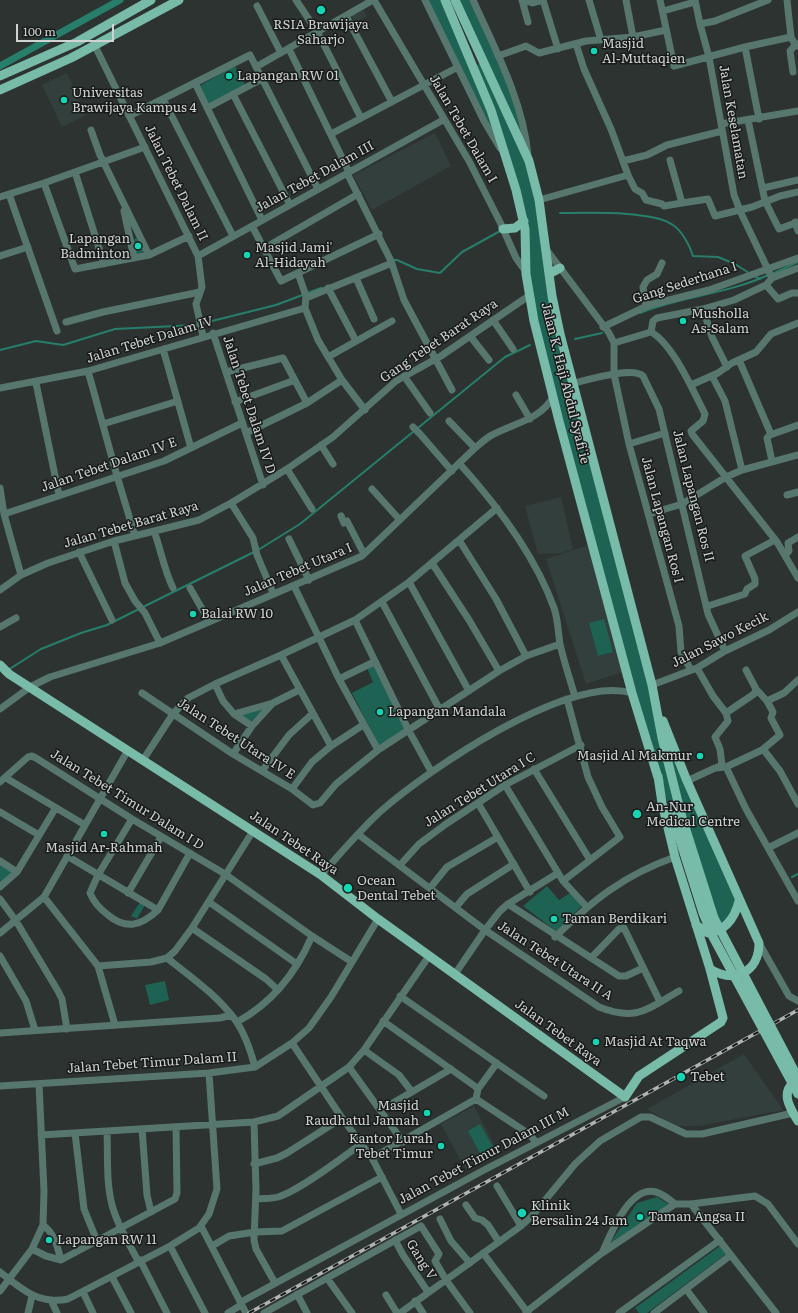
<!DOCTYPE html>
<style>
body{margin:0}
#map{position:relative;width:798px;height:1313px;overflow:hidden;background:#2d3331;font-family:Literata,serif}
canvas{display:block}
.scale{position:absolute;left:16px;top:24px;width:98px;height:18px;box-sizing:border-box;border:2px solid #cfd3d2;border-top:0;padding-left:5px;font-size:12px;line-height:14px;white-space:nowrap;color:#cfd3d2;-webkit-text-stroke:3px #171a19;paint-order:stroke}
</style>
<div id="map">
<canvas width="798" height="1313"></canvas>
<div class="scale">100 m</div>
</div>
<script>
const c = document.querySelector('canvas').getContext('2d');
c.lineJoin = 'round';
function paint(path, color) { c.fillStyle = color; c.fill(path, 'evenodd'); }
function strokePath(path, color, width, dash) { c.strokeStyle = color; c.lineWidth = width; c.lineCap = dash ? 'butt' : 'round'; c.setLineDash(dash || []); c.stroke(path); }
function drawText(font, color, halo, rows, align = 'center') {
  c.font = font + ' Literata,serif'; c.lineWidth = 3; c.setLineDash([]); c.textBaseline = 'middle'; c.strokeStyle = halo; c.fillStyle = color; for (const [text, x, y, turn = 0] of rows) {
    c.save(); c.translate(x, y); c.rotate((+turn || 0) * Math.PI / 180); c.textAlign = isNaN(turn) ? turn : align; if (halo) c.strokeText(text, 0, 0); c.fillText(text, 0, 0); c.restore();
  }
}
const built = new Path2D(`
 M364,10L367,16L355,23L351,16Z
 M67,73L86,115L62,127L42,85Z
 M435,133L451,166L372,210L353,175Z
 M561,497L573,549L562,553L538,554L525,506Z
 M592,544L626,671L586,684L546,559Z
 M744,1054L783,1110L700,1126H674L647,1109Z
 M474,1106L498,1152L466,1170L441,1124Z`);
const green = new Path2D(`
 M425,0H445L474,67L483,62L455,0H473L522,121L552,296L658,711L739,901L723,928L672,815L658,776L534,321L526,250L507,158Z
 M235,66L246,86L207,104L199,86Z
 M140,237L144,252L136,254L132,240Z
 M604,619L613,652L598,656L589,623Z
 M374,665L407,731L379,746L352,693L373,682L367,668Z
 M266,707L250,722L238,715Z
 M0,864L12,872L0,885Z
 M547,886L559,900L570,893L582,906L556,931L523,906Z
 M140,902L145,905L137,919L131,916Z
 M165,981L169,1000L150,1005L145,985Z
 M480,1124L495,1150L482,1157L468,1131Z
 M657,1197L670,1205L610,1243L637,1203Z
 M720,1246L726,1254L647,1313H639L635,1308Z`);
const stream = new Path2D(`
 M560,213C585,213 653,210 673,225C682,231 690,246 693,256L718,257L735,264L749,273
 M392,260H397L417,269L440,273L462,252L502,230
 M772,274L798,262
 M754,276L760,279
 M640,313C681,296 728,294 768,275
 M575,339L602,333
 M0,350L36,341L63,345L115,329L196,325L276,305L321,288
 M258,550L300,524L505,357L530,345
 M143,607L254,552
 M8,670L41,649L81,633L107,625L139,609
 M792,877L798,874`);
const canal = new Path2D(`
 M0,66L120,0`);
const minor = new Path2D(`
 M296,0L318,33L361,118
 M374,0L469,161L500,222L516,258L526,272
 M425,0L484,121L500,148
 M473,0C495,49 523,101 528,155
 M522,0L528,22
 M543,0L558,49
 M589,0L601,40
 M626,0L633,37
 M660,0L674,66L745,47L791,37
 M695,0L700,24L715,21L768,0
 M787,0L791,37L793,41L798,46
 M523,3L531,1L532,3L543,0
 M257,6L281,53
 M663,11L695,2
 M346,16L392,102
 M700,24L709,57L734,195L741,213L772,278
 M576,44L584,69L611,129L628,175L635,189L642,193L646,200L662,204L664,206L682,203
 M95,46L198,256L202,287L196,304L203,336
 M745,47L759,119
 M289,49L349,172
 M498,56L526,46L539,53L586,41L633,37L666,30
 M256,67L373,0
 M793,72L790,51L796,44
 M195,83L262,220
 M233,94L290,205
 M163,99L233,236
 M207,108L262,79
 M129,116L250,55L318,189
 M748,120L765,201L779,229L798,222
 M721,124L798,111
 M91,130L100,155L149,255
 M331,134L458,67
 M670,160L682,203L708,199L715,216L752,207L780,196L798,192
 M623,161L647,155L667,145L722,131
 M75,172L104,264
 M347,173L391,261L404,300L452,390
 M44,183L75,269L149,255L189,236
 M763,188L798,180
 M9,194L57,331
 M0,197L44,183L145,147
 M539,200L628,175
 M124,211L134,258
 M795,222L798,231
 M252,226L281,281L379,234
 M263,249L358,194
 M546,249L609,333L614,343V374L629,444L679,626L681,652L691,670
 M0,256L28,247
 M198,256L443,120
 M298,273L306,296L305,308L318,340L342,380L365,410
 M356,278L374,319
 M766,285L778,299L792,293H798
 M328,288L356,341
 M306,298L392,263
 M646,306L643,287L647,280L657,274L662,263
 M703,309L712,337L727,367
 M493,320L513,349
 M66,322L103,312L200,292
 M603,327L649,305L709,290L798,258
 M651,332C673,344 693,391 705,414L703,421L691,431L692,434L777,542L798,578
 M651,332L653,321L657,318L703,309L734,300L766,285L772,278L798,268
 M213,333L263,485
 M470,336L489,360
 M614,343L651,332
 M163,349L191,448
 M328,357L392,321
 M739,360L770,432V435L767,438L772,461
 M88,371L117,476L135,536
 M226,372L283,358L307,403
 M404,376L430,413
 M712,376L725,401L742,470
 M36,383L59,495
 M574,383C587,380 633,366 643,376L659,409L708,614L725,651
 M691,385L718,373L732,363L756,352L771,334L798,323
 M0,388L88,371L305,308
 M516,395L530,419
 M235,402L295,380
 M449,421L475,448
 M103,424L178,401
 M413,427L419,433
 M246,433L307,403L342,380
 M420,434L452,471
 M770,435L798,425
 M629,444L665,433
 M321,445L333,464
 M459,463C496,504 535,555 554,608C558,619 558,632 560,644C564,662 570,679 575,697
 M287,469L312,509
 M0,488L4,514L21,575
 M372,489L399,519
 M787,495L798,492
 M231,503L253,538L257,555L273,593
 M4,514L164,461L242,423
 M649,514L682,504L726,477L742,470L798,455
 M341,516L344,523L347,521L364,554
 M154,531C161,550 164,570 173,588
 M289,539L309,580
 M459,540L496,599L526,656
 M114,541L125,583L135,601L145,613L160,643
 M79,552L112,620
 M785,555L789,551L788,543L798,537
 M432,563L469,620L499,671
 M409,582L469,691
 M294,586L339,679L378,750
 M190,588L209,621
 M0,590L21,575L48,563L114,541L199,520L231,503L287,469L333,437L396,381L441,356L530,295
 M382,602L440,710
 M708,606L745,594L747,589L755,584V579L745,556L775,540
 M355,620L409,731L431,771
 M0,627L16,618
 M281,655L331,746
 M697,668L713,696L726,713L754,694L756,689L767,701L784,693L798,680
 M746,670L756,689
 M339,679L374,662
 M215,684L223,701L234,714L273,703
 M652,685L697,668L725,651L769,630L798,612
 M142,693L233,754L292,789L313,805L320,803L336,784L378,750L499,671L526,656L560,644
 M0,709L30,687L50,677L160,643L362,556L475,448C480,444 486,438 492,435C514,423 540,420 553,397
 M234,714L252,726
 M763,749L780,771L798,804
 M233,754L252,726L273,703L299,690
 M143,760L173,714L188,698L215,684L281,655L355,620L409,582L497,508
 M726,767L762,750L780,735L771,718L773,712L767,701
 M716,768L722,765L720,749L715,737L728,721L726,713
 M534,769L590,860
 M262,771L289,735L312,714
 M6,778L85,825
 M687,781L715,768L726,767L746,809L798,901
 M0,782L28,757L32,756L36,758L132,819L225,874L312,936L352,962
 M505,785L563,881L586,906
 M292,789L312,762L331,746L363,725
 M478,803L530,892
 M0,812L39,835
 M132,819L98,875L90,893C94,903 100,909 108,915C126,930 141,926 158,910L190,853
 M359,835L485,930L599,1007C637,1022 647,1009 679,991
 M768,848L798,833
 M67,856L158,910
 M0,861L17,872
 M400,865L419,844L446,824L505,785L581,745
 M321,875C340,854 360,830 381,811C429,769 568,674 632,693
 M563,881L620,837L602,807L588,777L567,699
 M0,887L17,872L55,809
 M430,888L447,867L498,837
 M128,893L161,837
 M44,897L98,966L115,1025
 M0,899L16,921L58,991L62,999L67,1029
 M209,902L297,964
 M508,904L619,976H626L643,968
 M456,907L467,894L514,864
 M192,928L266,979L278,990
 M0,933L44,897L128,750
 M555,937C593,900 624,875 675,857
 M759,943L785,989L789,996L798,1001
 M0,956L26,1001L35,1030
 M167,958C191,977 218,996 236,1021C245,1034 251,1052 255,1067
 M591,958L619,929L624,928L660,1002
 M98,966L151,962L167,958L175,951L192,928L253,831
 M455,974L485,930L500,911L508,904L558,873
 M400,996L544,1096
 M383,1021L476,1087L478,1089L476,1099
 M237,1022C272,1003 296,973 312,936
 M0,1033L220,1018L231,1015
 M292,1043L342,1118L372,1158L401,1214
 M364,1050L399,1075L412,1092
 M349,1067L403,1142
 M0,1086L209,1073L255,1067L292,1043L309,1028L331,997L378,919
 M478,1089L497,1063
 M476,1099L529,1134L536,1142
 M381,1110L451,1069
 M254,1122L256,1190L254,1240L256,1249L275,1283
 M142,1129L147,1195L151,1212
 M107,1132C108,1156 106,1182 112,1205C117,1225 129,1243 138,1261
 M75,1133L84,1209L97,1241
 M41,1135L254,1122L278,1116L349,1067L364,1050L429,956
 M372,1158L476,1099
 M254,1164L277,1158L287,1153L342,1118
 M497,1186L521,1226
 M256,1199C263,1198 271,1199 278,1197C299,1191 342,1158 361,1144
 M691,1204L776,1313
 M466,1205L475,1218L482,1220L488,1225L499,1242
 M440,1219L451,1241L470,1263
 M43,1225C55,1234 57,1246 61,1260
 M201,1226L246,1313
 M395,1240L403,1255L428,1292
 M170,1246L205,1313
 M212,1246L229,1236L255,1232L282,1231L382,1177
 M32,1249L46,1256L61,1260L175,1199L177,1193L176,1127
 M603,1251C611,1233 630,1185 656,1192C663,1194 669,1199 675,1204
 M483,1253L528,1313
 M140,1260L167,1313
 M0,1272C21,1289 39,1305 68,1299L170,1246L199,1228L209,1214L217,1189L209,1073
 M112,1277L131,1313
 M327,1278L352,1313
 M686,1289L704,1313
 M0,1291L32,1249L43,1225L44,1191L39,1084
 M83,1292L93,1313
 M297,1294L307,1313
 M386,1295L397,1313
 M51,1300L57,1313
 M415,1301L423,1313
 M241,1302L484,1170L625,1097
 M526,1312L602,1253L675,1204H691L755,1196L768,1204L798,1244
 M28,1313L32,1296
 M228,1313L241,1305V1302
 M264,1313L421,1226L439,1254L435,1261L446,1280L470,1313
 M400,1313L521,1226L532,1216L575,1164L600,1141L641,1117H650L686,1134H702L793,1113
 M619,1313L720,1240
 M654,1313L731,1255`);
const major = new Path2D(`
 M445,0L491,110L516,190L525,229L526,274L534,321L559,421L632,693L659,781
 M455,0L529,161L539,200L552,296L560,334L652,685L662,738L681,814
 M0,76L77,42L151,0
 M0,90L71,58L179,0
 M503,229L515,228L524,221
 M549,274L560,268
 M0,665L9,674L321,875L378,919L625,1097L639,1076L721,1022L723,1018L710,969L675,857L662,803L658,776
 M663,721L687,781L759,943C759,972 735,984 710,969
 M696,925L708,933C726,931 735,917 739,901
 M798,1080C779,1090 789,1107 798,1121`);
const rail = new Path2D(`
 M249,1313L798,1010`);
const majorBridge = new Path2D(`
 M681,814L714,918L798,1078
 M672,815L703,913L713,937L798,1094`);
const markers = [
 [321,10,5,"#15d5b3"],
 [594,51,4,"#15d5b3"],
 [229,76,4,"#15d5b3"],
 [64,100,4,"#15d5b3"],
 [138,246,4,"#15d5b3"],
 [247,255,4,"#15d5b3"],
 [683,321,4,"#15d5b3"],
 [193,614,4,"#15d5b3"],
 [380,712,4,"#15d5b3"],
 [700,756,4,"#15d5b3"],
 [637,814,5,"#15d5b3"],
 [104,834,4,"#15d5b3"],
 [348,888,5,"#15d5b3"],
 [554,919,4,"#15d5b3"],
 [596,1042,4,"#15d5b3"],
 [681,1077,5,"#15d5b3"],
 [427,1113,4,"#15d5b3"],
 [441,1146,4,"#15d5b3"],
 [522,1213,5,"#15d5b3"],
 [640,1217,4,"#15d5b3"],
 [49,1240,4,"#15d5b3"]
];
const poiNames = [
 ["RSIA Brawijaya",321,25,"center"],
 ["Saharjo",321,40,"center"],
 ["Masjid",602,44],
 ["Al-Muttaqien",602,59],
 ["Lapangan RW 01",237,76],
 ["Universitas",72,93],
 ["Brawijaya Kampus 4",72,108],
 ["Lapangan",130,239,"right"],
 ["Badminton",130,254,"right"],
 ["Masjid Jami'",255,248],
 ["Al-Hidayah",255,263],
 ["Musholla",691,314],
 ["As-Salam",691,329],
 ["Balai RW 10",201,614],
 ["Lapangan Mandala",388,712],
 ["Masjid Al Makmur",692,756,"right"],
 ["An-Nur",646,807],
 ["Medical Centre",646,822],
 ["Masjid Ar-Rahmah",104,848,"center"],
 ["Ocean",357,881],
 ["Dental Tebet",357,896],
 ["Taman Berdikari",562,919],
 ["Masjid At Taqwa",604,1042],
 ["Tebet",690,1077],
 ["Masjid",419,1106,"right"],
 ["Raudhatul Jannah",419,1121,"right"],
 ["Kantor Lurah",433,1139,"right"],
 ["Tebet Timur",433,1154,"right"],
 ["Klinik",531,1206],
 ["Bersalin 24 Jam",531,1221],
 ["Taman Angsa II",648,1217],
 ["Lapangan RW 11",57,1240]
];
const streetNames = [
 ["Jalan Keselamatan",733,122,80],
 ["Jalan Tebet Dalam I",463,129,60],
 ["Jalan Tebet Dalam III",315,177,-29],
 ["Jalan Tebet Dalam II",176,183,64],
 ["Gang Sederhana I",685,283,-18],
 ["Jalan Tebet Dalam IV",150,340,-17],
 ["Gang Tebet Barat Raya",439,341,-34],
 ["Jalan K. Haji Abdul Syafi'ie",565,383,76],
 ["Jalan Tebet Dalam IV D",249,405,72],
 ["Jalan Tebet Dalam IV E",109,465,-19],
 ["Jalan Lapangan Ros II",693,496,76],
 ["Jalan Lapangan Ros I",662,520,75],
 ["Jalan Tebet Barat Raya",131,525,-16],
 ["Jalan Tebet Utara I",298,570,-23],
 ["Jalan Sawo Kecik",720,640,-27],
 ["Jalan Tebet Utara IV E",236,739,33],
 ["Jalan Tebet Utara I C",480,790,-32],
 ["Jalan Tebet Timur Dalam I D",127,800,32],
 ["Jalan Tebet Raya",294,843,34],
 ["Jalan Tebet Utara II A",555,961,33],
 ["Jalan Tebet Raya",558,1033,36],
 ["Jalan Tebet Timur Dalam II",152,1063,-4],
 ["Jalan Tebet Timur Dalam III M",484,1156,-28],
 ["Gang V",421,1260,58]
];
paint(built, '#323f3c');
paint(green, '#1d6253');
strokePath(stream, '#277e6b', 2);
strokePath(canal, '#277e6b', 7);
strokePath(minor, '#57766e', 7);
strokePath(major, '#78bba9', 9);
strokePath(rail, '#b0b4b3', 3.5);
strokePath(rail, '#171a19', 2, [6]);
strokePath(majorBridge, '#78bba9', 9);
for (const [x, y, r, color] of markers) { const dot = new Path2D(); dot.arc(x, y, r, 0, 2 * Math.PI); c.fillStyle = color; c.fill(dot); strokePath(dot, '#171a19', 1.5); }
drawText('13px', '#cfd3d2', '#171a19', poiNames, 'left');
drawText('13px', '#cfd3d2', '#171a19', streetNames);
</script>
